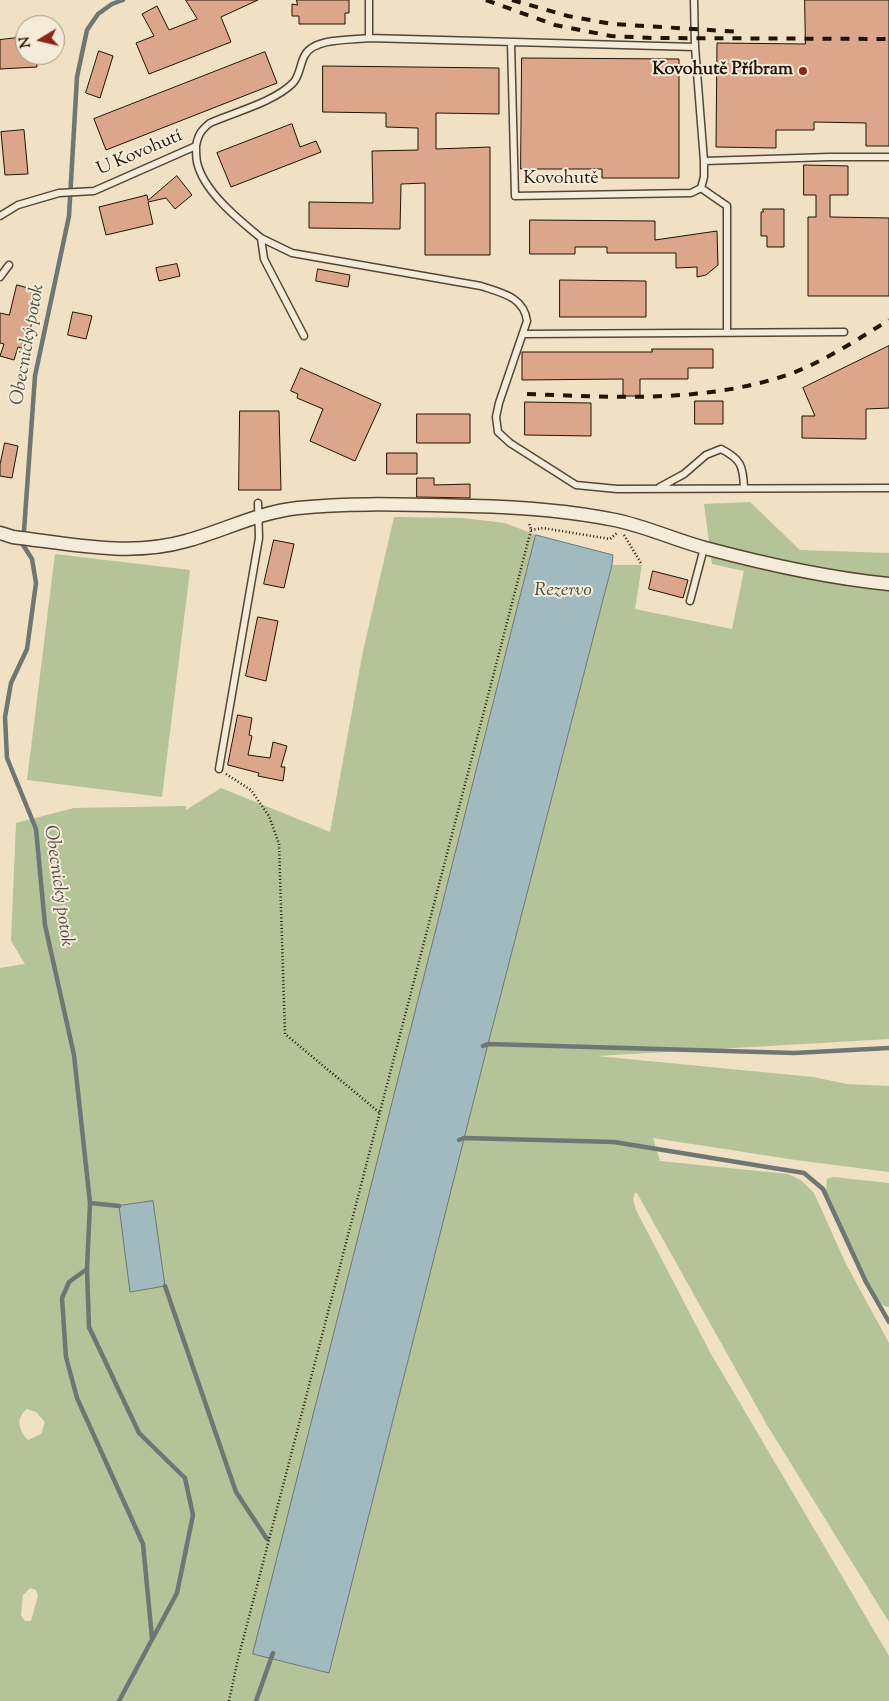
<!DOCTYPE html>
<meta charset="utf-8">
<style>
body{margin:0}
#map{position:relative;width:889px;height:1701px;overflow:hidden;background:#f0e0c4;font-family:"Sorts Mill Goudy",serif}
canvas{display:block}
.north{position:absolute;left:15px;top:15px;width:50px;height:50px;box-sizing:border-box;background:#f5ebd9;border:1px solid #a19584;border-radius:50%;rotate:261deg;font-size:14px;font-weight:700;line-height:20px;text-align:center;color:#231304}
.north::after{content:'';display:block;margin:auto;width:18px;height:22px;background:#8f2418;clip-path:polygon(50% 0,100% 100%,50% 72%,0 100%)}
</style>
<div id="map">
<canvas width="889" height="1701"></canvas>
<div class="north">N</div>
</div>
<script>
const c = document.querySelector('canvas').getContext('2d');
c.lineJoin = 'round';
function paint(path, color) { c.fillStyle = color; c.fill(path, 'evenodd'); }
function strokePath(path, color, width, dash) { c.strokeStyle = color; c.lineWidth = width; c.lineCap = dash ? 'butt' : 'round'; c.setLineDash(dash || []); c.stroke(path); }
function drawText(font, color, halo, rows, align = 'center') {
  c.font = font + ' "Sorts Mill Goudy",serif'; c.lineWidth = 4; c.setLineDash([]); c.textBaseline = 'middle'; c.strokeStyle = halo; c.fillStyle = color; for (const [text, x, y, turn = 0] of rows) {
    c.save(); c.translate(x, y); c.rotate((+turn || 0) * Math.PI / 180); c.textAlign = isNaN(turn) ? turn : align; if (halo) c.strokeText(text, 0, 0); c.fillText(text, 0, 0); c.restore();
  }
}
const green = new Path2D(`
 M750,502L800,550L889,553V1039L597,1056L813,1077L847,1084L889,1086V1172L796,1160L653,1138L660,1161L788,1174L801,1180L814,1193L846,1264L889,1343V1622L767,1425L637,1193H635L633,1199L636,1210L711,1354L889,1656V1701H0V968L25,964L11,941L16,823L74,808L186,806V810L221,788L330,832L363,651L394,517L463,518L505,523L536,535L254,1654L329,1673L488,1044L612,565H642L635,609L732,629L744,571L712,564L704,504ZM27,1409L36,1412L45,1422L41,1434L28,1440C19,1431 15,1418 27,1409ZM30,1588L36,1590L38,1596L31,1621H25L21,1615L23,1595Z
 M55,554L190,570L162,797L27,780Z
 M833,1177L889,1183V1307L884,1306L871,1292L829,1202L826,1191L827,1179Z`);
const water = new Path2D(`
 M536,535L613,555L612,565L488,1044L329,1673L253,1654Z
 M153,1201L165,1286L130,1292L119,1206Z`);
const stream = new Path2D(`
 M483,1046L488,1044L794,1053L889,1048
 M459,1140L464,1138L614,1142L804,1173L823,1189L866,1282L889,1322
 M90,1203L119,1206
 M87,1269L69,1282L62,1298L66,1357L77,1398L143,1544L152,1638
 M165,1286L236,1492L267,1539
 M119,1701L177,1593L193,1515L185,1478L139,1433L89,1327L87,1269L90,1203L74,1055L45,925L36,829L7,758L5,717L11,683L27,649L36,583L32,559L23,545L35,376L69,216L77,77L87,30L98,14L112,4L123,0
 M256,1701L273,1653`);
const building = new Path2D(`
 M186,0H258L221,17L231,42L149,74L136,43L154,36L142,14L157,6L169,30L197,19Z
 M297,0H349V13H345V24H299V16H292V4L297,5Z
 M805,0H889V146H866V123L814,122V130H776V148L716,147L717,43L805,44Z
 M17,38V42L25,41V55H36L37,67L0,69V40Z
 M99,51L113,56L100,98L86,93Z
 M265,52L277,83L106,150L94,119Z
 M522,58L679,59V178H602V169H521Z
 M323,66L499,68V114L436,113V149L490,147V255H425V183L401,184L400,229L309,228V202L373,203L372,151L418,150V128L386,127V113L323,112Z
 M292,124L300,147L316,141L321,152L231,187L217,153Z
 M24,130L28,174L5,175L1,132Z
 M804,165L848,166V195H830V217L889,218V296H808V217H816V195H804Z
 M177,176L192,195L175,209L166,198L148,202L153,224L106,235L99,207L147,195L148,200Z
 M763,209H784V247H767V236H761V212H763Z
 M530,220L655,221V240L717,231L718,265L706,275L697,277V267L676,268V253H607V247H575V254H530Z
 M177,264L180,276L159,281L156,268Z
 M318,269L350,275L348,287L316,281Z
 M560,280L646,281V317H560Z
 M17,285L40,291L25,349L18,347L14,360L0,356L4,344L0,343V313L9,315Z
 M73,312L92,316L86,339L68,335Z
 M889,346V408L866,409V439L802,438V416H815L803,388Z
 M652,349H713V368H688V379H640V396H623V379L522,380V352H652Z
 M301,368L381,404L355,461L310,441L323,409L297,398L298,394L291,391Z
 M695,401H723V424H695Z
 M525,402L591,403V436L525,435Z
 M240,411H279L281,490H239Z
 M417,414H470V443H417Z
 M5,443L18,446L12,478L0,476V465Z
 M387,453H417V474H387Z
 M417,478H434V485L470,484V498L417,497Z
 M274,540L294,544L284,588L264,584Z
 M653,571L688,580L683,598L649,589Z
 M258,617L278,621L266,681L246,676Z
 M238,715L252,718L249,735L252,736L248,755L270,758L273,742L287,746L281,767H285L283,781L258,776L259,773L228,765Z`);
const path = new Path2D(`
 M531,530L543,528L610,539L617,533
 M624,535L642,565
 M226,774L251,790L269,816L279,844L285,1034L380,1113
 M229,1701L237,1663L531,530L529,523`);
const service = new Path2D(`
 M369,38V0
 M511,43L515,196L691,193L701,188L704,177V161L695,47L694,0
 M196,146C198,135 201,130 210,123C235,112 274,102 293,83C300,76 300,63 305,55C314,38 351,40 369,38L695,47
 M704,161L829,157H889
 M701,188L727,206V332
 M0,216L18,205L59,193L94,191L196,146C196,151 196,157 197,162C203,191 239,220 261,238L264,259L304,336
 M261,238L292,253L481,286C502,293 524,297 527,321L499,403L496,417L498,432L510,443L576,485L617,489L889,488
 M0,277L9,265
 M524,334L844,332
 M660,487L684,474L706,455L721,449C741,459 743,466 744,487
 M690,601L704,548
 M219,769L259,538L258,503`);
const minor = new Path2D(`
 M0,533L13,537C71,544 130,557 186,541C223,531 259,512 298,508C355,502 415,505 472,506C518,507 570,511 615,520C645,526 675,540 705,548C765,564 827,578 889,584`);
const rail = new Path2D(`
 M486,0L555,25L611,36L653,38L889,39
 M512,0L568,16L612,24L742,32
 M527,394C613,397 698,403 781,377C819,365 855,341 889,320`);
const markers = [
 [803,71,5,"#8f2418"]
];
const poiNames = [
 ["Kovohutě Příbram",793,71]
];
const streetNames = [
 ["U Kovohutí",140,154,-23],
 ["Kovohutě",561,180]
];
const waterNames = [
 ["Obecnický potok",29,345,-80],
 ["Rezervo",563,592],
 ["Obecnický potok",57,886,82]
];
paint(green, '#b4c398');
paint(water, '#a0babf');
strokePath(water, '#6e7774', 1);
strokePath(stream, '#6e7774', 4.5);
paint(building, '#dba68c');
strokePath(building, '#231304', 1);
strokePath(service, '#564634', 9);
strokePath(minor, '#564634', 15);
strokePath(path, '#231304', 2.5, [1, 2.5]);
strokePath(service, '#f5ebd9', 6);
strokePath(minor, '#f5ebd9', 12);
strokePath(rail, '#231304', 4, [9, 9]);
for (const [x, y, r, color] of markers) { const dot = new Path2D(); dot.arc(x, y, r, 0, 2 * Math.PI); c.fillStyle = color; c.fill(dot); strokePath(dot, '#f5ebd9', 2); }
drawText('bold 18px', '#231304', '#f5ebd9', poiNames, 'right');
drawText('18px', '#231304', '#f5ebd9', streetNames);
drawText('italic 19px', '#4f4d45', '#f5ebd9', waterNames);
</script>
